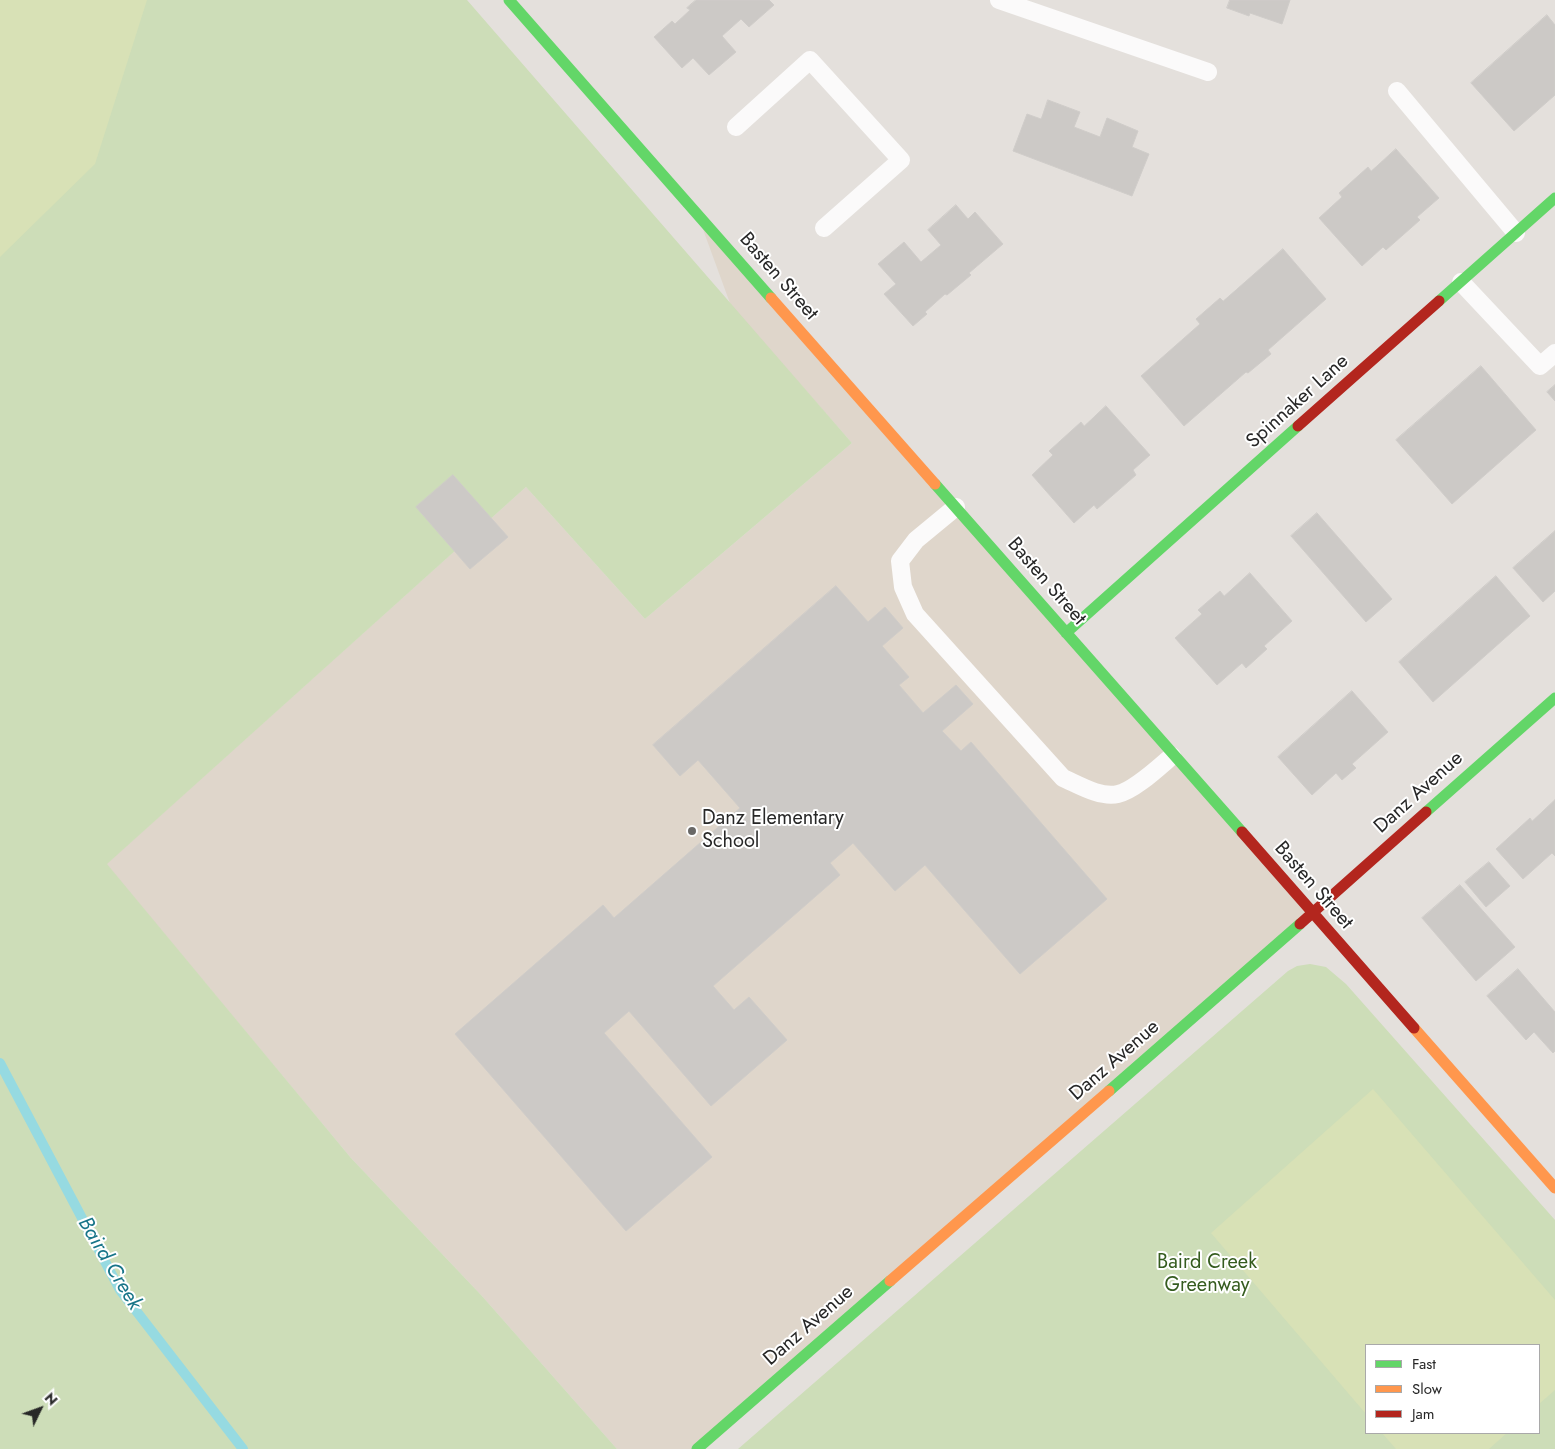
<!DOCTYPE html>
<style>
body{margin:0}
#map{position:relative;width:1555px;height:1449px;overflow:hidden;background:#e4e0dc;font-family:Jost,sans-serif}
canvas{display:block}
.legend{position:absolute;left:1365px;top:1344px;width:175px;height:90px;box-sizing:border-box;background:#fff;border:1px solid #a9a9a9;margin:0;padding:6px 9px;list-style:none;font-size:15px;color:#272727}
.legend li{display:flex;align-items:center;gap:10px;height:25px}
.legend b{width:25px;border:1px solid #a9a9a9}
.north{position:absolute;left:15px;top:1384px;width:50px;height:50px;-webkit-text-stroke:4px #fff;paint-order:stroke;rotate:48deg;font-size:14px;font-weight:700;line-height:20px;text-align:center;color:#272727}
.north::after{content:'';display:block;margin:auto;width:18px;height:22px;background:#272727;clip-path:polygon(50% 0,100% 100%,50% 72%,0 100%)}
</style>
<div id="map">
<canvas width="1555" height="1449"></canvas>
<ul class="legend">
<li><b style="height:6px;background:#63d668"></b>Fast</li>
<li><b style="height:6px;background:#ff974d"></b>Slow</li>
<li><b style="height:6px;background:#b3261e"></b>Jam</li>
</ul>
<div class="north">N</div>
</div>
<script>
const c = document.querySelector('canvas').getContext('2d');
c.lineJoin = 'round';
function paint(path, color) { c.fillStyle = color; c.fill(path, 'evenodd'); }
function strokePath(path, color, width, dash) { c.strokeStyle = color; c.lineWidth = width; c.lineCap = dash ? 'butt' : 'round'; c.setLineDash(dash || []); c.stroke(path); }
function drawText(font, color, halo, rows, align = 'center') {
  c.font = font + ' Jost,sans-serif'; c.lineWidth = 4; c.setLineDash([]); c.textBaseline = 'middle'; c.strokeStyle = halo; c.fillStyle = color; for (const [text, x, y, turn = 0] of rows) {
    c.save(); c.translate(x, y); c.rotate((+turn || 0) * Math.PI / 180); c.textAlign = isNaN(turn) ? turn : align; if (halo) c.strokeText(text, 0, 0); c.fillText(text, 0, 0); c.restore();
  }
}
const education = new Path2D(`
 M697,213L1313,913L697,1449H617L482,1296L351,1158L106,864L526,487L645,619L852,443L731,306Z`);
const green = new Path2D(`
 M0,0H467L852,443L645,619L526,487L107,864L351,1158L482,1296L617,1449H0Z
 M1310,964L1326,967L1346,984L1555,1220V1449H738L1288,971L1297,966ZM1366,1345H1539V1433H1366Z`);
const pitch = new Path2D(`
 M0,0H147L95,164L0,257Z
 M1373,1089L1555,1300V1390L1539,1404V1345H1366V1414L1211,1233Z
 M1382,1433H1507L1489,1449H1396Z`);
const stream = new Path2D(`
 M0,1063L120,1290L243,1449`);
const building = new Path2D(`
 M696,0H769L774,5L749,27L741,19L722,36L736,52L709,75L693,58L682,68L654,37L672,21L675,24L690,10L687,8Z
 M1230,0H1290L1282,24L1250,13L1249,16L1227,8Z
 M1547,15L1555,25V95L1514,131L1471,83Z
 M1048,100L1080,112L1074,127L1100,137L1107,118L1138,131L1132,147L1149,154L1132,196L1013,151L1027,114L1041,119Z
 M1396,149L1439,198L1417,217L1420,220L1386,250L1383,247L1362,266L1319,218L1342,197L1339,193L1368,167L1371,171Z
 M956,205L968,219L975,212L1003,244L969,273L971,275L947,295L945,294L925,312L927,314L913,326L884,294L896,284L878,264L904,242L921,262L941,245L928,230Z
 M1283,249L1326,299L1268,350L1271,354L1248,373L1246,372L1184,426L1141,376L1200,324L1196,319L1220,298L1223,301Z
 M1481,366L1536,430L1452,504L1396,440Z
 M1555,385V401L1547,392Z
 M1106,406L1150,455L1133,470L1136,475L1097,509L1094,505L1074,523L1032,475L1053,455L1049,451L1081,422L1084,426Z
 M453,475L508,537L470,569L416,507Z
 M1317,513L1392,599L1366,622L1291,536Z
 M1555,531V591L1543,602L1513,568Z
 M1250,573L1292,621L1264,646L1267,649L1246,668L1242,663L1217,685L1175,638L1202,614L1198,610L1220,591L1224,596Z
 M1496,576L1530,616L1433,702L1399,662Z
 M836,586L868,622L885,607L903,628L882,646L909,677L899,685L923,713L956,685L973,704L942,731L961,751L971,742L1107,899L1020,974L925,865L895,891L853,843L830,863L840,875L713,986L734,1010L749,997L787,1040L711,1106L629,1011L604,1033L712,1157L626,1231L455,1034L603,905L614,918L740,808L698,760L680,776L653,745Z
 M1352,691L1388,732L1352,764L1356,768L1342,780L1336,773L1312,795L1278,757Z
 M1555,800V856L1552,853L1523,879L1496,849L1530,818L1532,821Z
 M1489,862L1510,886L1486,907L1465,882Z
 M1460,885L1515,947L1476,981L1422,918Z
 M1518,969L1555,1012V1051L1553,1053L1534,1032L1526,1040L1487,996Z`);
const lane = new Path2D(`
 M999,0L1208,72
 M1397,91L1516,233
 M736,127L810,60L901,160L824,228
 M1461,282L1540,366L1555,353
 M956,507L916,540L900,561L903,587L915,614L1063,778C1079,785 1100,798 1118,794C1135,790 1159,767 1172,756`);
const fast = new Path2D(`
 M509,0L771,298
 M1439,301L1555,198
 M935,484L1242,832
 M1066,633L1298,426
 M1426,812L1555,698
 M1109,1091L1300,924
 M697,1449L890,1281`);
const slow = new Path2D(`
 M771,298L935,484
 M1414,1028L1555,1188
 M890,1281L1109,1091`);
const jam = new Path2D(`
 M1298,426L1439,301
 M1242,832L1414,1028
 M1300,924L1426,812`);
const markers = [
 [692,831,5,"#696866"]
];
const streetNames = [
 ["Basten Street",778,277,49],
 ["Spinnaker Lane",1298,402,-42],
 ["Basten Street",1046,582,49],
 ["Danz Avenue",1419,793,-42],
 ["Basten Street",1313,886,49],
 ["Danz Avenue",1115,1061,-41],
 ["Danz Avenue",809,1326,-41]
];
const poiNames = [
 ["Danz Elementary",702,819],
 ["School",702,842]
];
const parkNames = [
 ["Baird Creek",1207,1263],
 ["Greenway",1207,1286]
];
const waterNames = [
 ["Baird Creek",109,1264,59]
];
paint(education, '#dfd6cb');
paint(green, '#cdddb8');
paint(pitch, '#d8e1b6');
strokePath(stream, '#96dae1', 10);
paint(building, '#ccc9c6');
strokePath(building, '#cfccc9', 1);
strokePath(lane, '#fbfafa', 18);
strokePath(fast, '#63d668', 11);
strokePath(slow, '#ff974d', 11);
strokePath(jam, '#b3261e', 11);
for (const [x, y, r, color] of markers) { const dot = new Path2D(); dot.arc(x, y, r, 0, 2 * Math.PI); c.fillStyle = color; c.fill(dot); strokePath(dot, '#fff', 2); }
drawText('20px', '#272727', '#fff', streetNames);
drawText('20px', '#272727', '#fff', poiNames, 'left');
drawText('20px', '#355c1f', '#fff', parkNames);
drawText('italic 21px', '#187589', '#fff', waterNames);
</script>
